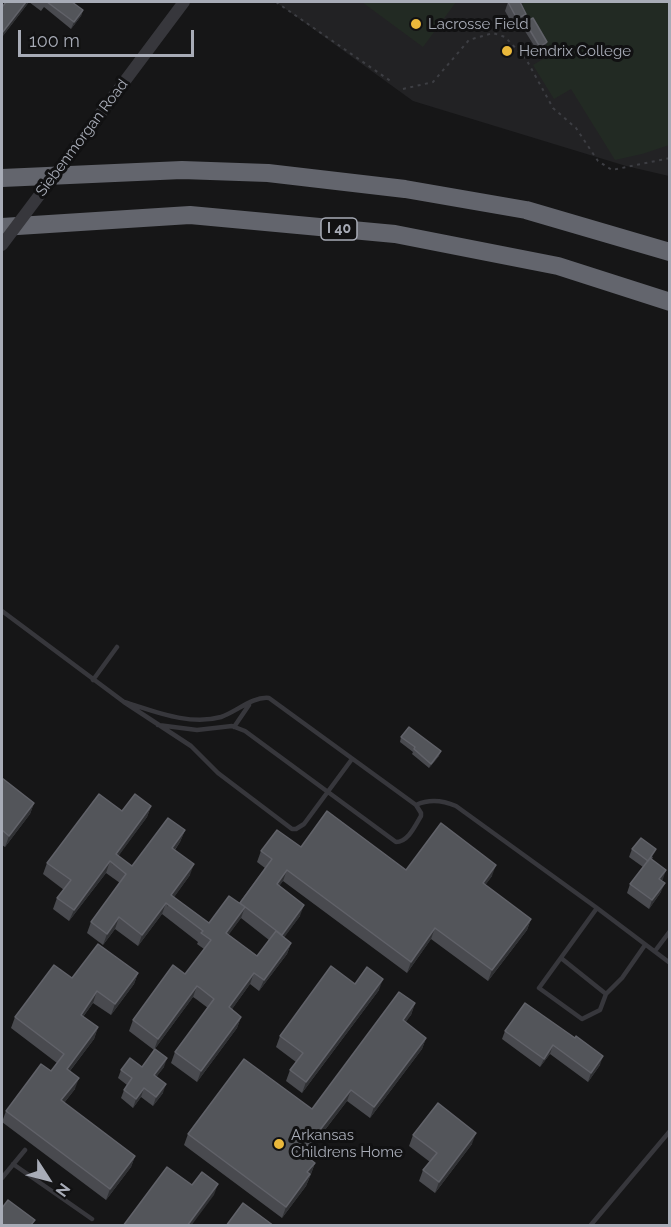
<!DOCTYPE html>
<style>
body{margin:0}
#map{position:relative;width:671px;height:1227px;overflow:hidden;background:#161617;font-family:Raleway,sans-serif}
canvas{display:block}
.frame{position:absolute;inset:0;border:3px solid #a8acb7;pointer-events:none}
.north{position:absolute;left:18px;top:1149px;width:60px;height:60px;-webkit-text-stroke:4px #111112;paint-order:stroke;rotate:126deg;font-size:16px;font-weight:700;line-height:24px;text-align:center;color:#a8acb7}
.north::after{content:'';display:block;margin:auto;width:21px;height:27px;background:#a8acb7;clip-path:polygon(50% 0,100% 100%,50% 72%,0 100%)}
.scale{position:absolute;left:18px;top:30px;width:176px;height:27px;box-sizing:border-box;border:3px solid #a8acb7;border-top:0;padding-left:8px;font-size:18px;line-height:21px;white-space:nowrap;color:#a8acb7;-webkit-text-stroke:4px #111112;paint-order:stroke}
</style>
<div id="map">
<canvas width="671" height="1227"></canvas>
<div class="frame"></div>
<div class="north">N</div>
<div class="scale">100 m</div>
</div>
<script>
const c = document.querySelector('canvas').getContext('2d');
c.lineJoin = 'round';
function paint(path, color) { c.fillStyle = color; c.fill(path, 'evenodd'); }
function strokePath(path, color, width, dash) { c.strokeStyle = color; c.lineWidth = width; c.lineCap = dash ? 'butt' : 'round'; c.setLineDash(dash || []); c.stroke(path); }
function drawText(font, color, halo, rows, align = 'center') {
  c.font = font + ' Raleway,sans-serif'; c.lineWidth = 6; c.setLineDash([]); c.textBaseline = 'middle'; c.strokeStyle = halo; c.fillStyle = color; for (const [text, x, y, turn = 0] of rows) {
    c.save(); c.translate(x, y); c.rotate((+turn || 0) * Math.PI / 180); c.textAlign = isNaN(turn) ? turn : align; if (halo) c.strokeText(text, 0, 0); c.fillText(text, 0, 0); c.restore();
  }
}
const built = new Path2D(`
 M276,2H669V176L626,166L413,101Z`);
const green = new Path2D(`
 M362,2H456L423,47Z
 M523,2H669V145L642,154L615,160L571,89L554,99L533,65L550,55L521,8Z`);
const path = new Path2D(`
 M276,2L392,82
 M403,89L433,82L469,40L493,33L505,37L526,59L553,108L576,128L598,161L612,170L670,158`);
const service = new Path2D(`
 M2,611L124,702L191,746L218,773L292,829H296L304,824L352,759
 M93,680L117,647
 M124,702C154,711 189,726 221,717C236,712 253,696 269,698L416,805L421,813V816C415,826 408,842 396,842L245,731L232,726L197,730L158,725
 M234,727L249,705
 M416,805C429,799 442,800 456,806L597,908L670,963
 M655,951L670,931
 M561,958L606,994L600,1010L582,1019L539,988L597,908
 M606,994L622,978L645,945
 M13,1164L92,1219
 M2,1178L25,1150
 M590,1226L670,1131`);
const tertiary = new Path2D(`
 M80,141L184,2`);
const motorway = new Path2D(`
 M2,178L182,170L268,173L405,189L526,210L670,252
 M2,227L190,215L395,234L558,266L670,302`);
const tertiaryBridge = new Path2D(`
 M2,245L80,141`);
const wall = new Path2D(`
 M6,2H72L83,10L81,16L71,29L44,7L41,11L29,2L2,37V7Z
 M508,2L526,14L523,22L514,27L505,11Z
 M525,22L547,42L545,47L538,52L523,28Z
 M401,737L439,756L429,768L412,754L413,752L400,742Z
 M2,778L34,803L30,814L5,847L2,845Z
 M151,806L147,817L118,856L132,866L185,830L180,842L175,850L190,875L174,897L209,923L239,903L265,868L257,862L261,851L301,847L406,870L492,876L485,885L531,919L527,930L488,981L431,939L407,973L283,881L279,886L300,916L284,937L291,943L287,954L259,991L250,984L232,1009L241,1017L237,1028L197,1082L171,1063L175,1052L208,1008L196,999L193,997L154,1050L129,1031L133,1020L185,974L204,949L197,944L198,942L162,914L138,946L115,929L103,945L87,933L91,922L120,883L106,873L69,921L53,909L57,898L64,890L43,874L47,863L122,811ZM241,918L269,940L257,956L228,935Z
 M632,849L653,857L652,859L663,879L661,881V892L649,909L627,893L630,884L643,867L629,857Z
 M138,973L134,984L111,1015L93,1003L83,1017L98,1027L94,1039L70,1071L75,1089L64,1103L135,1156L131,1167L106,1200L2,1122L6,1111L51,1071L57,1063L11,1028L15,1017L72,978Z
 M355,984L379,990L302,1093L286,1081L290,1070L296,1062L276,1047L280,1036Z
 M415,1003L411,1015L405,1022L426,1038L422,1049L370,1118L347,1101L305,1156L315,1163L311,1174L306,1186L282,1218L184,1145L188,1134L312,1109Z
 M525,1003L600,1065L588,1082L550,1054L540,1067L502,1039L505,1031Z
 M142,1067H164L156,1077L163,1093L153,1106L141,1097L133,1108L121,1098L124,1090L127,1085L118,1078L121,1070Z
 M413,1135L472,1144L435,1193L419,1181L423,1170L430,1162L409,1146Z`);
const shadedWall = new Path2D(`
 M26,2H29L2,37V33Z
 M83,10L81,16L71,29L74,22Z
 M526,14L523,22L514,27L517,19Z
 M547,42L545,47L538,52L540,47Z
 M441,751L439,756L429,768L431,764Z
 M34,803L30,814L5,847L9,836Z
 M151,806L147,817L112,865L116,854Z
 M185,830L180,842L168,859L172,848Z
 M110,861L106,873L69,921L74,910Z
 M194,864L190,875L167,907L171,895Z
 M496,865L492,876L479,894L483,883Z
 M287,870L283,881L272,896L277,884Z
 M666,870L663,879L656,888L659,879Z
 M665,883L661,892L649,909L652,900Z
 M166,903L162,914L138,946L142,935Z
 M304,905L300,916L278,946L282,935Z
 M245,907L241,918L222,944L226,933Z
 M119,917L115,929L103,945L107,934Z
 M531,919L527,930L488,981L492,970Z
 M435,928L431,939L407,973L411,962Z
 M291,943L287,954L259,991L264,980Z
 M138,973L134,984L111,1015L115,1004Z
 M254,973L250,984L225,1019L229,1007Z
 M383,979L379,990L302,1093L306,1082Z
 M197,986L193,997L154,1050L158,1039Z
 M97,991L93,1003L76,1026L81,1015Z
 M415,1003L411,1015L399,1032L403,1020Z
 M241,1017L237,1028L197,1082L201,1071Z
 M98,1027L94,1039L63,1080L67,1069Z
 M426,1038L422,1049L370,1118L374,1107Z
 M553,1045L550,1054L540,1067L544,1059Z
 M603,1056L600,1065L588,1082L591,1073Z
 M167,1058L164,1067L151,1084L154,1075Z
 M79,1078L75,1089L57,1112L61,1100Z
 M166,1084L163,1093L153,1106L156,1097Z
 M144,1088L141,1097L133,1108L136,1099Z
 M351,1090L347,1101L298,1165L302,1153Z
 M476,1133L472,1144L435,1193L439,1182Z
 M135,1156L131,1167L106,1200L110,1189Z
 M315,1163L306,1186L282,1218L286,1207L307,1172Z
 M218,1184L214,1195L191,1226H187Z`);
const building = new Path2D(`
 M6,2H26L2,33V7Z
 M47,2H72L83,10L74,22Z
 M508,2H520L526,14L517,19Z
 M533,18L547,42L540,47L525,22Z
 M409,727L441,751L431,764L414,749L415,747L401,737Z
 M2,778L34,803L9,836L2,830Z
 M99,794L122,811L135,794L151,806L116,854L132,866L168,818L185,830L172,848L194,864L171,895L209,923L229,896L245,907L226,933L257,956L276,931L291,943L264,980L254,973L229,1007L241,1017L201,1071L175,1052L214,999L200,988L197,986L158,1039L133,1020L173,965L185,974L211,940L201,933L203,931L166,903L142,935L119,917L107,934L91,922L126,874L110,861L74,910L57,898L71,880L47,863Z
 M327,811L406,870L441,823L496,865L483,883L531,919L492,970L435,928L411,962L287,870L277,884L304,905L282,935L240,903L272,859L261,851L277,830L301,847Z
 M641,838L656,849L648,861L632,849Z
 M650,858L666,870L659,879L665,883L652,900L630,884Z
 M98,944L138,973L115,1004L97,991L81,1015L98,1027L67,1069L79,1078L61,1100L135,1156L110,1189L6,1111L41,1064L51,1071L64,1054L15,1017L54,965L72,978Z
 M331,966L355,984L367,967L383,979L306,1082L290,1070L303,1053L280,1036Z
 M399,992L415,1003L403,1020L426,1038L374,1107L351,1090L302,1153L315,1163L307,1172L310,1174L286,1207L188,1134L244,1059L312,1109Z
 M525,1003L575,1038L576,1036L603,1056L591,1073L553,1045L544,1059L505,1031Z
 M155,1049L167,1058L154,1075L166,1084L156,1097L144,1088L136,1099L124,1090L132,1078L121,1070L130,1058L142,1067Z
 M438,1103L476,1133L439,1182L423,1170L437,1153L413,1135Z
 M167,1167L192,1185L202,1172L218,1184L187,1226H123Z
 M8,1200L35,1220L30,1226H2V1208Z
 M243,1203L274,1226H226Z`);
const markers = [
 [416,24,6,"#eab83b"],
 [507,51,6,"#eab83b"],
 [279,1144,6,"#eab83b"]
];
const shields = [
 [339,229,36]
];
const shieldNames = [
 ["I 40",339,229]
];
const poiNames = [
 ["Lacrosse Field",428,24],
 ["Hendrix College",519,51],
 ["Arkansas",291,1135],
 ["Childrens Home",291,1152]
];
const streetNames = [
 ["Siebenmorgan Road",82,138,-53]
];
paint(built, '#222224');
paint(green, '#222a23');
strokePath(path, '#3d3e43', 2, [3, 4.5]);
strokePath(service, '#37373c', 4.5);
strokePath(tertiary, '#37373c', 12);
strokePath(motorway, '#63656d', 18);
strokePath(tertiaryBridge, '#37373c', 12);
paint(wall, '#494a4f');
paint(shadedWall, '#303134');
paint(building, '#53555a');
strokePath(building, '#616269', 1.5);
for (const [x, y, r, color] of markers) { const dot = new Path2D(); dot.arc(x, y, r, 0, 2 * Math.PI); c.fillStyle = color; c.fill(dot); strokePath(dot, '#111112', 2); }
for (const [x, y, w] of shields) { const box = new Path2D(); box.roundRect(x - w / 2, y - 11, w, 22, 4.5); c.fillStyle = '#111112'; c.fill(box); strokePath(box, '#a8acb7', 1.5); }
drawText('bold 14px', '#a8acb7', null, shieldNames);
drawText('15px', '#a8acb7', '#111112', poiNames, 'left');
drawText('15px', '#a8acb7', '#111112', streetNames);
</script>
